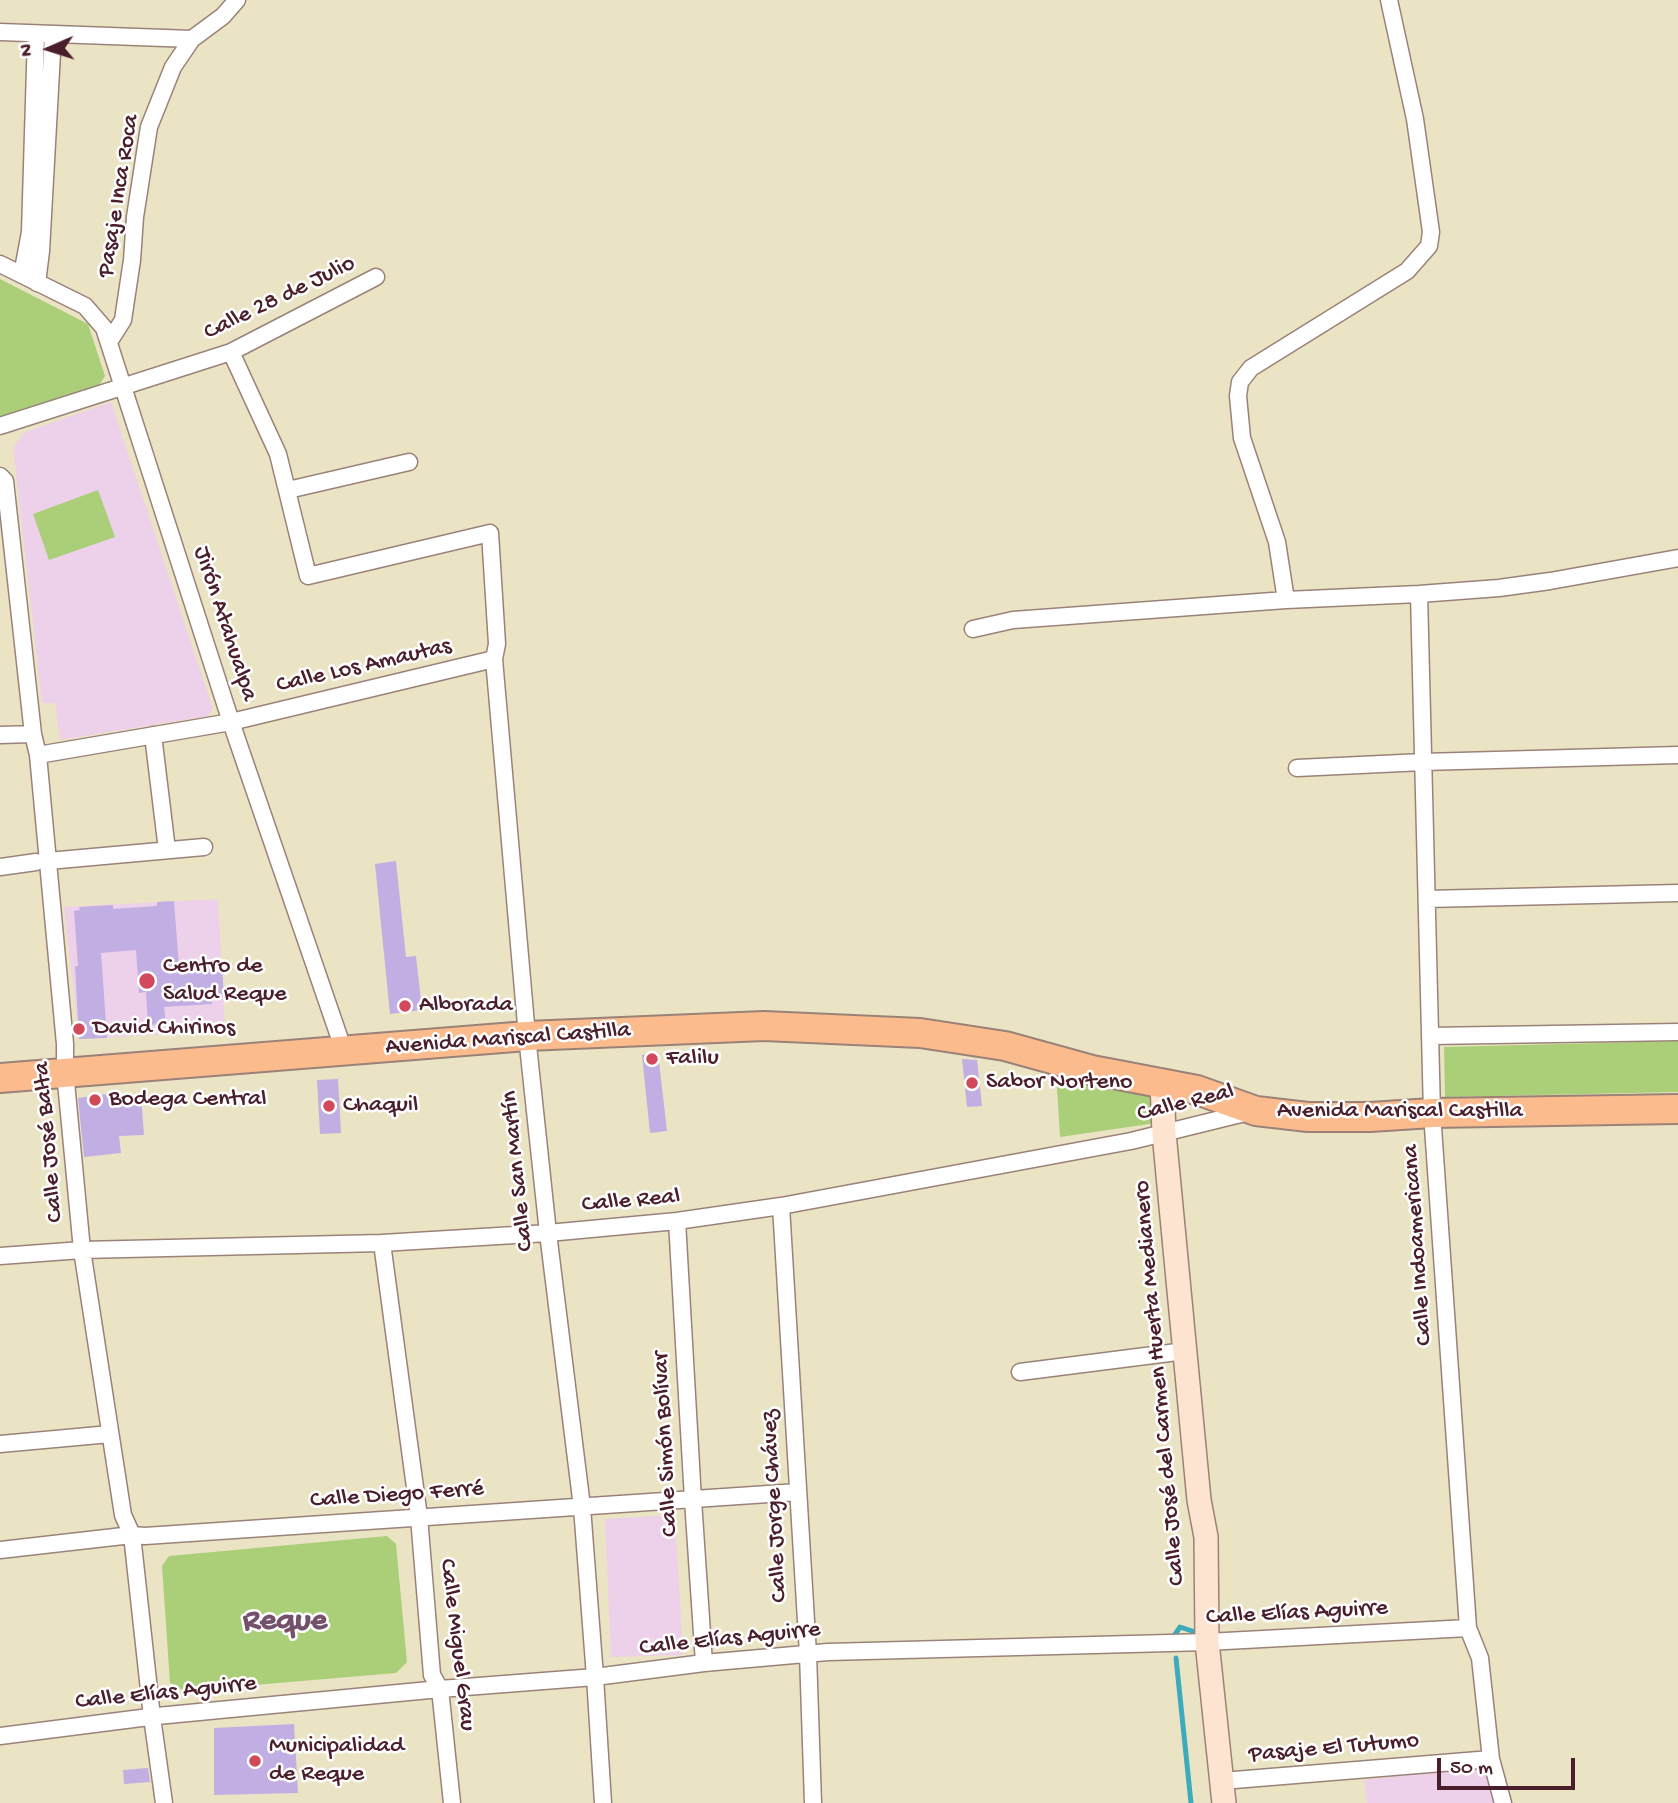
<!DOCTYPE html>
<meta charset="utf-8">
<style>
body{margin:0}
#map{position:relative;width:1678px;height:1803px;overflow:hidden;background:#ebe4c4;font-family:"Gochi Hand",sans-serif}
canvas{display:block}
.north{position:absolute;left:14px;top:14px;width:70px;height:70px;-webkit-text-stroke:5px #fff;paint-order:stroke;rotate:267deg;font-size:19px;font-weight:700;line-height:28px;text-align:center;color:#4a1f2b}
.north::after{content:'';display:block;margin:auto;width:24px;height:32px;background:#4a1f2b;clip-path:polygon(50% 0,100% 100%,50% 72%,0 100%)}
.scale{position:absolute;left:1437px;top:1758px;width:138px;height:32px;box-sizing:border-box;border:4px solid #4a1f2b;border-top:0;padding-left:9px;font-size:21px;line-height:24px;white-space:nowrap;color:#4a1f2b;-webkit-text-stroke:5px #fff;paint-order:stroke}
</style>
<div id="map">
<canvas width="1678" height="1803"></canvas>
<div class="north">N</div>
<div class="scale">50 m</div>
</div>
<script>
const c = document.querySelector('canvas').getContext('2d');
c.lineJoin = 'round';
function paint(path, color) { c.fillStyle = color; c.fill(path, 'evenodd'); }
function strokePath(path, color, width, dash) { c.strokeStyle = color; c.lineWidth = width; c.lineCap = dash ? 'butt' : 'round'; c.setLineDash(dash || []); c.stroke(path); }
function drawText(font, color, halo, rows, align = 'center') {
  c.font = font + ' "Gochi Hand",sans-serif'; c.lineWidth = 5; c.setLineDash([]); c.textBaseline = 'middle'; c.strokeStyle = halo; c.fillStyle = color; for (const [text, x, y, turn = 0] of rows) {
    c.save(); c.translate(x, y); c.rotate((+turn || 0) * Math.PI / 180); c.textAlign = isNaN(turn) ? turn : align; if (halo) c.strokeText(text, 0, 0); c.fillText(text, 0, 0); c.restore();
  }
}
const built = new Path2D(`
 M111,402L213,709L208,716L60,740L55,703H42L13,447L25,432Z
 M218,899L225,1031L79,1039L64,907Z
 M675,1515L683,1655L611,1657L605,1519Z
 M1488,1766L1494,1803H1367L1364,1780Z`);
const green = new Path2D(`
 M0,279L88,324L105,376L98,387L0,419Z
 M98,490L115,537L49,560L33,514Z
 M1678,1041V1092L1445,1097L1444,1047Z
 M1056,1071L1158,1097L1156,1123L1060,1137Z
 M387,1536L396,1544L407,1662L396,1673L184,1691L170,1683L162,1566L169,1556Z`);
const stream = new Path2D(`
 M1174,1636L1180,1627L1195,1632H1199
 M1176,1658L1191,1803`);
const building = new Path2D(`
 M396,861L406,957L416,956L422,1010L390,1014L375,864Z
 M174,901L179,966L222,963L224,997L212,998V1004L164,1007L166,1024L148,1025L146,992L139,993L136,950L101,953L107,1038L79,1039L75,966H78L74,911L80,910L79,907L113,905V909L157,906V902Z
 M658,1053L667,1131L650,1133L642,1055Z
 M962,1059L977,1060L982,1106L967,1107Z
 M338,1079L341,1133L320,1134L317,1080Z
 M115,1093V1097L141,1095L144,1135L119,1136L121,1153L84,1157L78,1098Z
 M294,1724L298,1793L214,1795V1728Z
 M148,1768L150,1782L124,1784L123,1770Z`);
const street = new Path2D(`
 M0,32L192,39
 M0,264L85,306L104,328L231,722L344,1051
 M22,275L30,232L36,35
 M37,283L41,251L53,35
 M109,342L123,320L132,260L135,217L149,127L173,67L192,39L223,16L237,0
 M231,352L278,454L308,576L490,533L497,644L494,659L527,1036L548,1233L582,1507L595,1677L603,1803
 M0,426L231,352L376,277
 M0,476L5,481L33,734L38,755L65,1044V1072L82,1250L123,1515L132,1535L152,1717L164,1803
 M288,490L409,462
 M1419,594L1432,1113L1468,1628L1480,1658L1491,1759L1503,1803
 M1286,600L1277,542L1242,438L1238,396L1240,382L1251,368L1407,271L1429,246L1431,232L1415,119L1389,0
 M973,629L1013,620L1286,600L1419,594L1499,588L1550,581L1678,558
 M0,735L33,734
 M153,735L167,850
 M38,755L231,722L494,659
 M1297,768L1423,762L1678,755
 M48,861L204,847
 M0,867L36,862
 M1427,899L1678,893
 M1430,1036L1678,1032
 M781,1206L808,1654L813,1803
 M677,1221L693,1500L704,1663
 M382,1243L419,1517L432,1675L440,1689L452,1803
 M0,1256L82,1250L382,1243L548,1233L677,1221L781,1206L1131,1141L1249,1112
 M1020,1372L1185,1351
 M0,1444L110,1434
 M0,1550L132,1535L145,1536L798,1492
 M0,1736L157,1716L440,1689L595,1677L704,1663L828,1652L1207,1642L1468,1628
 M1222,1781L1491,1759`);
const secondary = new Path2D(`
 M1162,1083L1164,1133L1199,1500L1206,1537L1207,1642L1224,1803`);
const highway = new Path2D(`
 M0,1078L527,1036L764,1026L920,1033L1005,1046L1092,1070L1197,1090L1256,1111L1308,1117H1370L1432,1113L1678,1109`);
const markers = [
 [147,981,9,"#d1495b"],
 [405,1006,7,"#d1495b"],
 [79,1029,7,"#d1495b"],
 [652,1059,7,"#d1495b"],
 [972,1083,7,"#d1495b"],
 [95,1100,7,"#d1495b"],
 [329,1106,7,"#d1495b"],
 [255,1761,7,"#d1495b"]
];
const streetNames = [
 ["Pasaje Inca Roca",120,196,-81],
 ["Calle 28 de Julio",280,299,-26],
 ["Jirón Atahualpa",224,624,72],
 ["Calle Los Amautas",364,667,-13],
 ["Avenida Mariscal Castilla",508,1040,-4],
 ["Calle Real",1186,1104,-14],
 ["Avenida Mariscal Castilla",1400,1112],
 ["Calle José Balta",50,1142,-95],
 ["Calle San Martín",519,1171,-96],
 ["Calle Real",631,1202,-5],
 ["Calle Indoamericana",1419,1245,-94],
 ["Calle José del Carmen Huerta Medianero",1161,1383,-95],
 ["Calle Simón Bolívar",667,1444,-93],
 ["Calle Diego Ferré",397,1496,-4],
 ["Calle Jorge Chávez",776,1506,-93],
 ["Calle Elías Aguirre",1297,1614,-3],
 ["Calle Elías Aguirre",730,1640,-6],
 ["Calle Miguel Grau",456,1645,83],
 ["Calle Elías Aguirre",166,1694,-6],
 ["Pasaje El Tutumo",1334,1749,-5]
];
const poiNames = [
 ["Centro de",163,967],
 ["Salud Reque",163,995],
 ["Alborada",419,1006],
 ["David Chirinos",93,1029],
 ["Falilu",666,1059],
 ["Sabor Norteno",986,1083],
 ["Bodega Central",109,1100],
 ["Chaquil",343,1106],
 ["Municipalidad",269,1747],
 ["de Reque",269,1775]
];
const districtNames = [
 ["Reque",285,1623]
];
paint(built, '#edd0e9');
paint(green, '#aacf78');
strokePath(stream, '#3dabbb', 5);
paint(building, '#c1aee2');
strokePath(street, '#9a8278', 19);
strokePath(secondary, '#9a8278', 26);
strokePath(highway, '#9a8278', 32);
strokePath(street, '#fff', 16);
strokePath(secondary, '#fde4d1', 23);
strokePath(highway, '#fbbb8d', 28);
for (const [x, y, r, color] of markers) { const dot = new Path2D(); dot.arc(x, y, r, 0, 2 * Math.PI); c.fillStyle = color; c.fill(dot); strokePath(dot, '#fff', 2.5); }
drawText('24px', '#4a1f2b', '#fff', streetNames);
drawText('24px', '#4a1f2b', '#fff', poiNames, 'left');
drawText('bold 32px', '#74516b', '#fff', districtNames);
</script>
